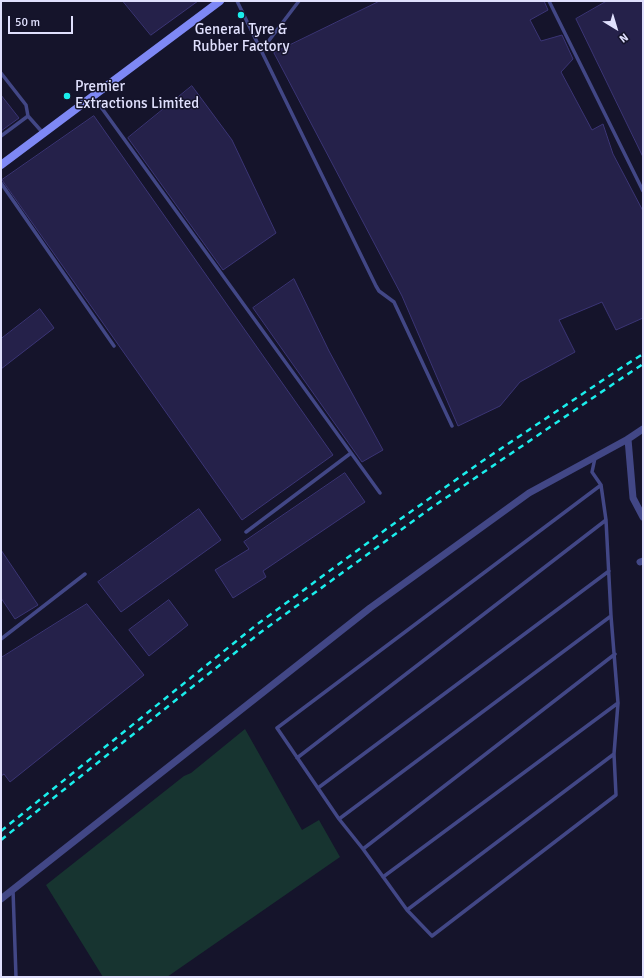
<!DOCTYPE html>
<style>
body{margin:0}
#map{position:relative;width:644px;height:978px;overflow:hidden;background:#15142b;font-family:Signika,sans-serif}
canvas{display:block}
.frame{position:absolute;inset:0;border:2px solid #e0e0fd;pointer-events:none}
.north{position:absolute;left:596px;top:8px;width:40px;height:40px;-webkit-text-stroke:3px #15142b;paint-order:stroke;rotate:142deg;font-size:11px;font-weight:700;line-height:16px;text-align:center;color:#e0e0fd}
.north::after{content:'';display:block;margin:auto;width:14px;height:18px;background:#e0e0fd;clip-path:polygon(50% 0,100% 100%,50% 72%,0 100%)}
.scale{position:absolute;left:8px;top:16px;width:65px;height:18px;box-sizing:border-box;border:2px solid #e0e0fd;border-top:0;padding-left:5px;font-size:12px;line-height:14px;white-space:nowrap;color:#e0e0fd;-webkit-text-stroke:3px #15142b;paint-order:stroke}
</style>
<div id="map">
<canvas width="644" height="978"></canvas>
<div class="frame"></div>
<div class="north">N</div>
<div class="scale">50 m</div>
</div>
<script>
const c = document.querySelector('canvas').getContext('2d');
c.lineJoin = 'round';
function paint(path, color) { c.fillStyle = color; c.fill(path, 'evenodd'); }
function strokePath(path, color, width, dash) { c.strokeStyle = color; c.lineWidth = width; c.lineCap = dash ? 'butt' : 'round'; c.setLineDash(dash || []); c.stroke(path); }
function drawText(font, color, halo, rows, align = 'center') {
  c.font = font + ' Signika,sans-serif'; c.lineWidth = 3; c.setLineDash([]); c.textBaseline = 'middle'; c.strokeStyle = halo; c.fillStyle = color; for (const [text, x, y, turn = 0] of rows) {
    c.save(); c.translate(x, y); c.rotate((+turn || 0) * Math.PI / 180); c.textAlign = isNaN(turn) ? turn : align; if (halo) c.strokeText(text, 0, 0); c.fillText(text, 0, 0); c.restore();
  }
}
const green = new Path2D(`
 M245,729L302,830L319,820L340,857L167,977H103L46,885L184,776L191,773Z`);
const building = new Path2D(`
 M123,1H198L151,35Z
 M380,1H544L548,10L530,20L541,41L562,35L573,59L561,72L592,130L603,124L613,154L643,211V318L616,330L602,302L559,320L575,352L520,382L500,406L458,426L402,296L274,53Z
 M607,1H643V157L576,19Z
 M192,86L232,140L276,233L223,270L128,138Z
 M1,95L19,118L1,131Z
 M94,116L333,455L242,520L2,180Z
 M294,279L329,351L383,450L362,462L253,308Z
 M40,309L54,328L1,369V339Z
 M345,473L365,502L263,571L266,577L233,598L215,570L249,549L244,542Z
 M199,509L221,540L121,612L98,582Z
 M1,550L38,605L15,619L1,598Z
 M169,600L188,625L149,656L129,630Z
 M87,604L144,675L10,782L4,774L1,776V658Z`);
const lane = new Path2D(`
 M237,1L376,286L379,291L394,302L452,426
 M549,1L643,191
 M261,51L299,1
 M1,73L26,105L28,116L43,133
 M93,96L380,493
 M1,136L28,116
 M1,183L114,346
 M595,458L592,472L601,485L606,520L611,616L618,703L614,754L616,795L432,936L407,910L363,849L339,819L277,728L601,485
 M246,532L351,453
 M1,639L85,574
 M297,758L606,520
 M318,788L609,571
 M339,819L611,616
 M363,849L615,654
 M383,877L618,703
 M13,890L16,977
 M407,910L614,754`);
const street = new Path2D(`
 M628,439L633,498L643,517
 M640,562L643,561
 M1,899L370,608L529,493L628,439L643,429`);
const secondary = new Path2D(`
 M1,165L220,1`);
const rail = new Path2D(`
 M1,831L255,626L385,530L481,462L624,366L643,354
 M1,840L261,632L431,508L625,376L643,364`);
const markers = [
 [241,15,4,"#1aeeec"],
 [67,96,4,"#1aeeec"]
];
const poiNames = [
 ["General Tyre &",241,30],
 ["Rubber Factory",241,47],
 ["Premier",75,87,"left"],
 ["Extractions Limited",75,104,"left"]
];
paint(green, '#173430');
paint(building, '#25214a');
strokePath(building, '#3b3575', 1);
strokePath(lane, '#424786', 3.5);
strokePath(street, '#424786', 7);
strokePath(secondary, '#7e88f5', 8);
strokePath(rail, '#1aeeec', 2.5, [6, 5]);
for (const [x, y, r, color] of markers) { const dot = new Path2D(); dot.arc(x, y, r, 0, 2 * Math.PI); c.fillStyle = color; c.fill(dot); strokePath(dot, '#15142b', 1.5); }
drawText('15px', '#e0e0fd', '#15142b', poiNames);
</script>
